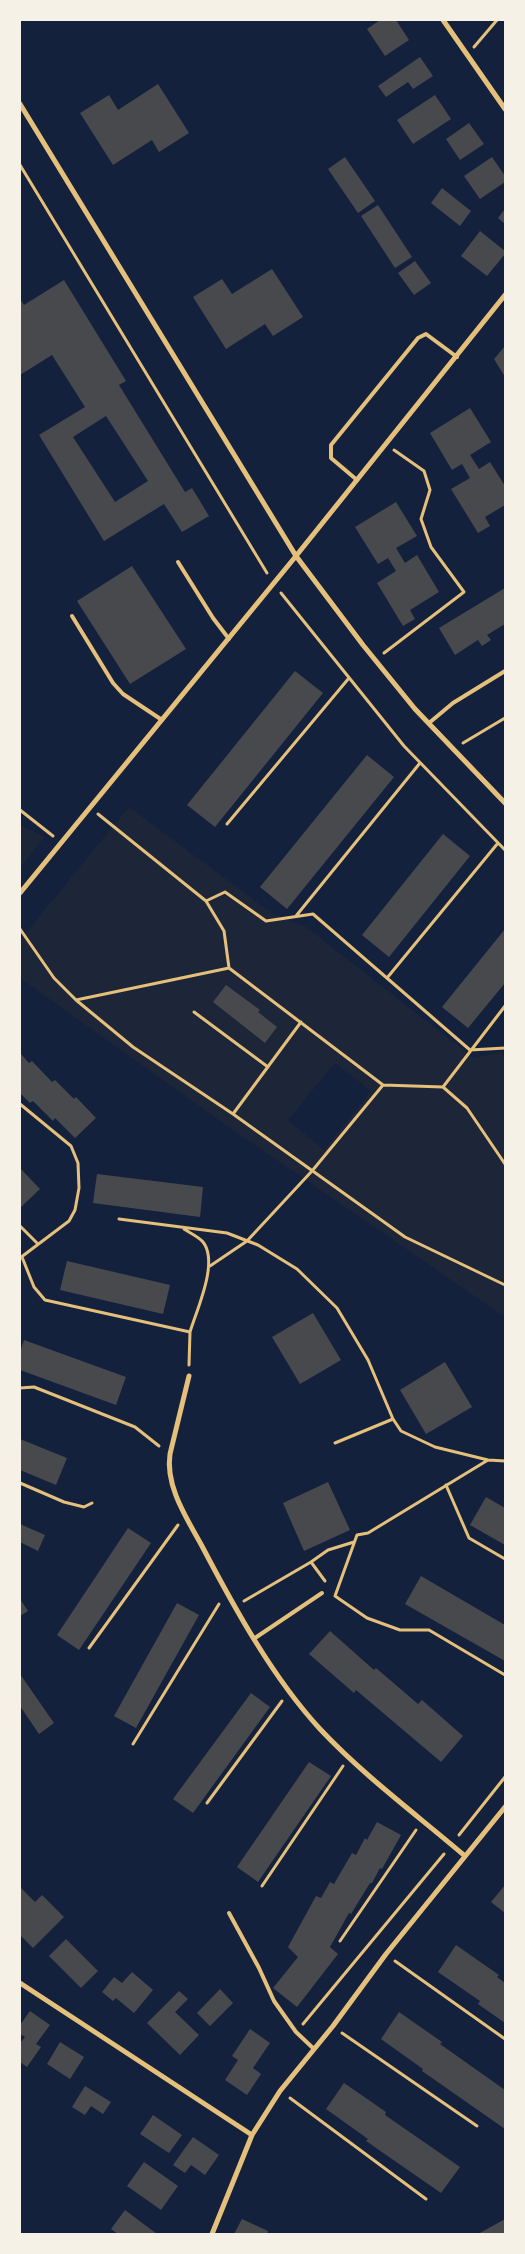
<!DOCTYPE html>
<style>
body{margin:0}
#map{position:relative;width:525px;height:2254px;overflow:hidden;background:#14213d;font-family:Raleway,sans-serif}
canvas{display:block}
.frame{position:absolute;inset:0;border:21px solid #f6f1e7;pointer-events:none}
</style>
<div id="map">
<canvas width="525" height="2254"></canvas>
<div class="frame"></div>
</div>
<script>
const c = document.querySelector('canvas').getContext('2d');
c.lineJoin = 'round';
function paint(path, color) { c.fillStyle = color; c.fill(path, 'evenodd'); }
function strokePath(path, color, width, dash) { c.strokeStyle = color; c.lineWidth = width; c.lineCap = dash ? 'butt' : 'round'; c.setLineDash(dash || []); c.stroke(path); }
const green = new Path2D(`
 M129,807L273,914L306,927L474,1058L501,1052L505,1058V1317L226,1125L20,978V940ZM335,1063L371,1091L324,1150L288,1120Z
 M20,825L45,837L20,867Z`);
const building = new Path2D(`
 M380,20H396L409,40L385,56L367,29Z
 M420,57L433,76L413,89L408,82L386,97L378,86Z
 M158,84L189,133L159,152L152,140L113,165L80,113L109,95L118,110Z
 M435,95L451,119L413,144L397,120Z
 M469,123L484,144L460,160L446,139Z
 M345,157L375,201L358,213L328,169Z
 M492,157L505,176V182L480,199L464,176Z
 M442,188L471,211L460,226L431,203Z
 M378,205L412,257L395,268L361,216Z
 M505,209V224L498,218Z
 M480,231L505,251V254L487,276L461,256Z
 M415,261L431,283L414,295L398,273Z
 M272,269L303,317L273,336L265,324L226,349L193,297L222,279L232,294Z
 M64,280L126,381L119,385L185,492L192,488L209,516L182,532L164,504L104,541L39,435L85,407L52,355L20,375V299L24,305ZM106,416L148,481L115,502L73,437Z
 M505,346V377L494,359Z
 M470,408L491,442L470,455L479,469L490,462L505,486V505L485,517L490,526L478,533L451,489L470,478L462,464L452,470L430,433Z
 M396,502L417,536L396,548L405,563L417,555L439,592L410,610L415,619L403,626L377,583L396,571L388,558L378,564L355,527Z
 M132,566L186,649L130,684L77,601Z
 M505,588V624L487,635L491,640L482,646L478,640L455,655L439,628Z
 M295,671L323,693L215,827L187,805Z
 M367,755L394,777L287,909L260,887Z
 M443,834L470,856L389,957L362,935Z
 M505,929V983L468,1028L442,1007Z
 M226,985L260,1010L258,1012L277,1027L265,1043L213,1002Z
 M20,1053L29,1063L32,1061L52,1082L55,1080L74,1099L76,1097L96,1118L75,1138L55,1118L53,1121L33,1101L30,1103L20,1093Z
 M20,1168L40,1189L20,1208Z
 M97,1174L203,1187L200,1217L93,1203Z
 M67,1261L170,1285L163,1314L60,1290Z
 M313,1313L341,1360L300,1384L272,1337Z
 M24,1340L126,1377L116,1405L20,1370V1352Z
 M445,1362L472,1407L426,1434L400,1390Z
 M20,1439L67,1458L56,1485L20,1470Z
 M328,1482L350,1530L304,1551L283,1503Z
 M486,1497L505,1508V1545L470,1525Z
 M20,1524L45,1535L38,1551L20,1542Z
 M128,1528L151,1543L79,1650L57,1635Z
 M421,1576L505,1625V1661L405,1604Z
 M20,1599L28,1611L20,1616Z
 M177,1603L199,1615L136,1728L114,1716Z
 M330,1631L374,1670L376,1668L418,1704L422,1700L463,1736L441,1762L356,1690L354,1693L309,1654Z
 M20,1674L54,1723L39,1734L20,1706Z
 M251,1693L270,1707L193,1813L173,1799Z
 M309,1762L331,1776L258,1882L237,1867Z
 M377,1822L401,1835L382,1869L380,1868L372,1883H370L351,1914L349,1913L330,1947L338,1954L297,2007L273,1988L298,1957L288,1947L316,1896L321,1898L330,1882L334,1884L352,1853L356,1855L365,1838L367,1840Z
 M505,1885V1913L491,1902Z
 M20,1887L35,1902L42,1895L64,1917L33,1948L20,1935Z
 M66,1939L98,1971L81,1988L49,1956Z
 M456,1945L499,1975L497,1977L505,1983V2023L478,2004L480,2001L438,1972Z
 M132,1972L153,1990L134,2013L116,1998L113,2001L102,1992L114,1977L122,1983Z
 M220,1989L233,2003L210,2026L197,2013Z
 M179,1991L188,1999L175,2012L199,2035L180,2055L147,2023Z
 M30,2011L50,2025L36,2044L41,2047L27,2067L20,2062V2043L25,2037L20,2034V2025Z
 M399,2012L442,2042L440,2044L505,2090V2129L422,2071L423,2069L381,2039Z
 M250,2029L270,2043L253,2068L261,2074L247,2095L225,2080L238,2060L232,2056Z
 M60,2042L84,2057L70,2079L47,2064Z
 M344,2083L386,2112L385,2115L460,2167L441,2193L366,2141L368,2139L326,2109Z
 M85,2086L111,2102L103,2114L91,2106L85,2115L72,2107Z
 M153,2115L182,2135L169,2153L140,2134Z
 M193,2137L219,2155L205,2175L191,2165L185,2173L173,2165Z
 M144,2162L178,2186L161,2210L127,2186Z
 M125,2210L157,2234H118L111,2229Z
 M242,2219L268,2231L267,2234H234Z
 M505,2219V2234H478Z`);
const path = new Path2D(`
 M474,47L497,20
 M20,165L267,573
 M281,593L404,746L505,850
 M384,653L464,592L431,547L421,519L430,490L424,471L394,450
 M463,743L505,718
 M20,810L53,836
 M98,814L206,901L224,931L229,968L383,1085L443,1087L467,1108L505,1164
 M227,824L349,678
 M206,901L225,892L266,921L313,914L470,1050L505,1048
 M296,916L420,763
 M20,929L54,978L76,1000L133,1047L233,1114L405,1237L505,1285
 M387,978L498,843
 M76,1000L229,968
 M194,1012L268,1067
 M443,1087L505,1006
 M20,1104L71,1146L78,1163L79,1188L75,1210L69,1221L20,1258
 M233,1114L301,1022
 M119,1219L227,1233L258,1245L297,1269L337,1308L368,1360L393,1419L401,1431L435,1447L488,1460L505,1461
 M20,1226L38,1244
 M184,1229C190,1233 199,1237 203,1242C219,1262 197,1309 190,1332
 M22,1257L34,1287L45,1300L190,1332L189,1365
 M210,1266L247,1241L312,1171L383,1085
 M20,1388L34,1387L135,1427L159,1446
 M335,1443L393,1419
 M488,1460L368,1533L357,1535L335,1596L367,1618L400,1630H429L505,1675
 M20,1483L64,1502L84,1507L92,1503
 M446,1485L469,1538L505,1559
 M311,1562L325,1581
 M244,1601L311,1562L328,1550L354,1542
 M89,1648L178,1525
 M133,1744L219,1604
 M207,1803L282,1701
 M459,1835L505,1777
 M262,1886L343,1766
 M340,1941L416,1830
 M395,1961L505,2039
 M303,2024L444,1854
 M342,2033L477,2126
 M290,2098L426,2199`);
const service = new Path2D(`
 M357,480L331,458V445L418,338L426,334L457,357
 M178,562L213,618L229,639
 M72,616L113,683L123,694L162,720
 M429,723L453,703L505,671
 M255,1638L322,1593
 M229,1913L259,1968L274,2001L296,2032L314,2049`);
const minor = new Path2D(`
 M443,20L505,109
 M20,104L296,556L363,645L415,709L505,803
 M20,893L296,556L505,295
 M189,1376L170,1454C165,1487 188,1520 203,1548C235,1609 273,1678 320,1729C363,1775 417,1815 465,1856
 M20,1983L252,2135
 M212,2234L252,2135L280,2091L333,2026L386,1954L505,1807`);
paint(green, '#1d2539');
paint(building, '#48494c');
strokePath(path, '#e5c07b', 3);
strokePath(service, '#e5c07b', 4);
strokePath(minor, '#e5c07b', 5);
</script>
